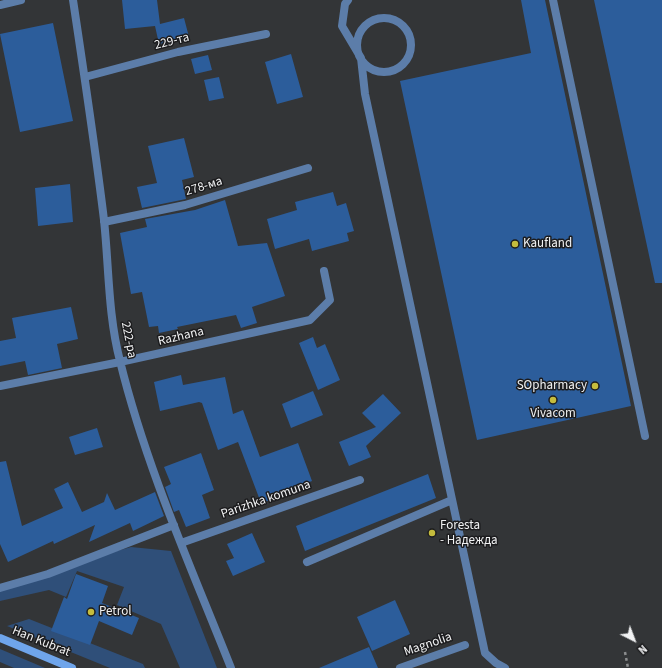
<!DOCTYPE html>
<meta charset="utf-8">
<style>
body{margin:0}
#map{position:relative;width:662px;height:668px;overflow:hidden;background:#333537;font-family:"Source Sans 3",sans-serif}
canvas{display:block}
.north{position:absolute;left:614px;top:620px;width:40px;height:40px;-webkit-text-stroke:3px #1c1c1e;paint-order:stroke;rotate:138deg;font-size:11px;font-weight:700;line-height:16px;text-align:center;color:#f1f2f3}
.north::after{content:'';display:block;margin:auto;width:14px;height:18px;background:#f1f2f3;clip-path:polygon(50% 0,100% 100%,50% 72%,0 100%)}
</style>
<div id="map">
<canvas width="662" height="668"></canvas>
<div class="north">N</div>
</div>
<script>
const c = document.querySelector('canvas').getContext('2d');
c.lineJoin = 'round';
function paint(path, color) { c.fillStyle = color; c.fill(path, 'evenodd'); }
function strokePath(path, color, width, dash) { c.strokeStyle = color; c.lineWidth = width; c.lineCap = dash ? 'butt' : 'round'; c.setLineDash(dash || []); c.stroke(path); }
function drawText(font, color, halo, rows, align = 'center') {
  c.font = font + ' "Source Sans 3",sans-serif'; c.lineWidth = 3; c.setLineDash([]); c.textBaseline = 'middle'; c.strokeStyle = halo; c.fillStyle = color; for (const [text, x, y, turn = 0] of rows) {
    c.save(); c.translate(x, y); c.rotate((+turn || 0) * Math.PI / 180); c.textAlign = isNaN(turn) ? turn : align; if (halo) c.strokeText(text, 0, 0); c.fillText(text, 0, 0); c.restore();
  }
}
const green = new Path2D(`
 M131,547L171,551L217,668H180L161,624L117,605L124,587L77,571L66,597L49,590L0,601V589L99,556Z
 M29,619L143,664L145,668H110L7,626Z
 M0,649L45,668H14L0,662Z`);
const building = new Path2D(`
 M122,0H157L160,24L184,18L189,37L159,44L155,26L125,29Z
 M521,0H545L631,406L477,440L400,81L531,53Z
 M594,0H662V283H655Z
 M53,23L73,121L20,132L0,34Z
 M291,54L303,97L277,104L265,62Z
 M208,55L212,70L195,74L191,59Z
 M219,77L224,98L209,101L204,80Z
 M184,138L194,177L182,180L186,199L142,208L137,187L157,183L148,146Z
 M70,184L73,222L38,226L35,188Z
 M333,192L337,206L346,203L354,231L347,233L349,241L312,251L309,239L275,249L267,219L297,210L295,202Z
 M225,200L238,246L267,243L285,296L252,307L257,323L241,328L236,315L177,327L178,329L159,333L158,326L149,327L142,292L131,294L120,233L147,227L145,219L195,210Z
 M71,307L78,339L57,344L62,368L28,375L25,361L0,366V341L16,338L12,318Z
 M313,337L317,348L325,344L340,380L318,390L299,343Z
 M181,375L183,385L225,377L233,414L243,410L260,457L298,443L312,481L273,496L274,499L261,503L238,442L218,450L202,403L199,402L160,411L154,382Z
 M313,391L323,415L291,428L282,404Z
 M383,394L401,413L366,446L371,457L349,466L339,442L376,427L362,413Z
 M97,428L103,447L75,455L69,437Z
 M201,453L214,490L202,495L210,518L186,527L179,510L174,512L165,487L171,484L164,467Z
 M6,461L22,526L63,508L54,489L68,482L82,512L104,502L107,493L115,510L155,492L164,516L133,531L130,523L89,542L95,525L54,544L53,541L8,562L0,544V462Z
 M428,474L436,498L305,551L296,526Z
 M252,533L265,562L233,576L226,561L234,558L227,544Z
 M76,574L108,586L102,603L139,618L132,635L99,621L90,645L51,631L64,597L67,599Z
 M395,600L410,634L372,651L357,617Z
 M369,647L378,668H319Z`);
const path = new Path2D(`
 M625,652L628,668`);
const lane = new Path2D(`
 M348,0L345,4L342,26L361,58L365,94L485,653L496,663L505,668
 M553,0L645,436
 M0,5L21,0
 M357 45a27 27 0 1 1 54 0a27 27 0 1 1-54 0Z
 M307,562L452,500`);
const street = new Path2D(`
 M73,0C84,73 95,146 104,220C109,267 108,315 120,361C146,467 191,567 231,668
 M85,77L178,52L266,34
 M104,222L185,205L308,168
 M0,386L120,362L310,320L330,300L324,271
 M181,543L360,480
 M0,588L48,574L174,525
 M400,668L465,645`);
const secondary = new Path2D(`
 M0,638L72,668`);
const markers = [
 [515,244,4,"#c5bc3d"],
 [595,386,4,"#c5bc3d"],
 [553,400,4,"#c5bc3d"],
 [432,533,4,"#c5bc3d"],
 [91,612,4,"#c5bc3d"]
];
const streetNames = [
 ["229-та",172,42,-14],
 ["278-ма",204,187,-17],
 ["Razhana",181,337,-13],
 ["222-ра",128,340,79],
 ["Parizhka komuna",266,500,-19],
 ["Han Kubrat",41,642,22],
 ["Magnolia",428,645,-19]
];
const poiNames = [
 ["Kaufland",523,244],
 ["SOpharmacy",587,386,"right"],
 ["Vivacom",553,414,"center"],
 ["Foresta",440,526],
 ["- Надежда",440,541],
 ["Petrol",99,612]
];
paint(green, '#2f4f79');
paint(building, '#2c5d9b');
strokePath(path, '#8b8d8e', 2.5, [3, 3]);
strokePath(lane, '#5c7da9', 8);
strokePath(street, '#5c7da9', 8);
strokePath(secondary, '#6fa5eb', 8);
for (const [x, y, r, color] of markers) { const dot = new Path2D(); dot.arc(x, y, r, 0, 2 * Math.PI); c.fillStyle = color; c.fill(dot); strokePath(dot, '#1c1c1e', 1.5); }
drawText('13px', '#f1f2f3', '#1c1c1e', streetNames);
drawText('13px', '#f1f2f3', '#1c1c1e', poiNames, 'left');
</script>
